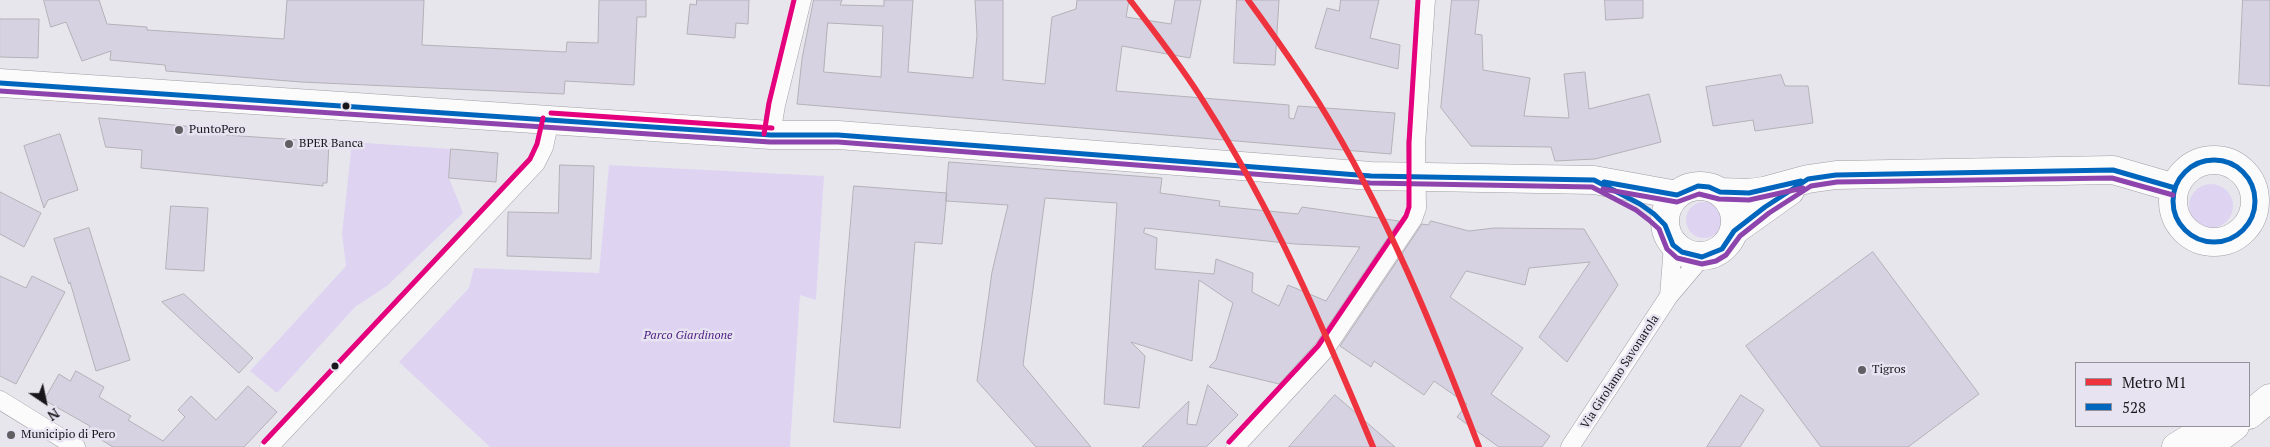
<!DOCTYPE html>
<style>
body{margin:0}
#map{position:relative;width:2270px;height:447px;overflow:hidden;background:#e8e6ed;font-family:"PT Serif",serif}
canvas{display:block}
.legend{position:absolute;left:2075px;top:362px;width:175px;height:65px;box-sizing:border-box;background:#e7e3f0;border:1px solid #94919b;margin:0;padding:6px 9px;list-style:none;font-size:15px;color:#18161b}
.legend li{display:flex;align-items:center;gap:10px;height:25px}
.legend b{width:25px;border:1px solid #94919b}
.north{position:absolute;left:20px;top:377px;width:50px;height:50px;-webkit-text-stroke:4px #e7e3f0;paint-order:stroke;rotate:146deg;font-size:14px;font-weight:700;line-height:20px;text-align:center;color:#18161b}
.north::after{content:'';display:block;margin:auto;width:18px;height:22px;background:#18161b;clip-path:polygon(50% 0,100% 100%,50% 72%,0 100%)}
</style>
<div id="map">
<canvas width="2270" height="447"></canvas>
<ul class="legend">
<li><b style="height:6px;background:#ee333e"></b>Metro M1</li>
<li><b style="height:6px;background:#0065bd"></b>528</li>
</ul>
<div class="north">N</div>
</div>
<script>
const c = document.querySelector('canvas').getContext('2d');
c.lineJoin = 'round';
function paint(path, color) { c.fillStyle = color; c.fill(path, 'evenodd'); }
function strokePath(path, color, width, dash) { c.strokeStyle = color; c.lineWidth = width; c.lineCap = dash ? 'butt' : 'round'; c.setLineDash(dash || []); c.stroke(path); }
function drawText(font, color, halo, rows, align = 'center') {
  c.font = font + ' "PT Serif",serif'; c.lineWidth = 5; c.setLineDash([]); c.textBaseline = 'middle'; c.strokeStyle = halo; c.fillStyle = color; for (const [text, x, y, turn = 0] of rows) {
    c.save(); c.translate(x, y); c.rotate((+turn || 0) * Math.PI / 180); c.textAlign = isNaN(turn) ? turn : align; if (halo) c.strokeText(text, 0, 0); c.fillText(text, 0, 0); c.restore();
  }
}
const green = new Path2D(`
 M352,142L451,149L449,178L463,213L387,286L355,307L277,393L250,371L346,266L342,234Z
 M609,165L824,176L816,300L800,295L790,447H490L399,362L469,288L474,268L599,273Z
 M2189 206a22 22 0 1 1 44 0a22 22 0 1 1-44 0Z
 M1686 220a18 18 0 1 1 36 0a18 18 0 1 1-36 0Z`);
const building = new Path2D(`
 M44,0H99L107,24L147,27V30L284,39L287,0H424L422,45L566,52L567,42L598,43L599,0H646V17H637L634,85L565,81L564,94L301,82L166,71L165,65L110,60L111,51L82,61L66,22L51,27Z
 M697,0H749L748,24L736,23L735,38L687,34L690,4L696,5Z
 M814,0H842L840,5L884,6V0H913L908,72L973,78L977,35L975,0H1003V80L1045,84L1052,17L1076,9L1077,0H1129L1126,17L1171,24L1175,0H1201L1190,58L1122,46L1116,91L1289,105V118L1294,119L1298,106L1395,113L1391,154L797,104L802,59ZM828,23L883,26L881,77L824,72Z
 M1237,0H1279L1275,65L1234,63Z
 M1341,0H1379L1370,38L1400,45L1398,69L1315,48L1327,8L1339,11Z
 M1452,0H1479L1475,34L1482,35L1483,70L1530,78L1524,116L1569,118L1564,74L1585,72L1589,109L1649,94L1661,142L1595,159L1555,161L1551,147L1471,146L1441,108Z
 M1605,0H1643V18L1606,20Z
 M2243,0H2270V86L2239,84Z
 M0,19H39L38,58L0,57Z
 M1781,75L1785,86H1808L1813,123L1755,131L1753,120L1713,126L1706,87Z
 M99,118L227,130L226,135L329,142L327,183H323V186L141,168L142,150L106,147Z
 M60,134L78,190L48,200L44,208L24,146Z
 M451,149L498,153L496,182L449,178Z
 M949,162L1162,178L1160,193L1220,201L1219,206L1298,214L1302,207L1399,221L1317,342L1279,384L1209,367L1216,360L1233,303L1199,280L1192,361L1131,342L1145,356L1139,408L1104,404L1117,203L1045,198L1023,365L1091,447H1036L977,381L992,272L1008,205L946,201ZM1145,228L1295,244L1360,247L1326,301L1288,285L1279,306L1252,292L1253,273L1216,259L1214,274L1155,269L1157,238L1144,233Z
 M560,165L594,166L591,259L507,256L508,212L558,213Z
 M854,186L947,193L942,244L915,242L900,428L834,422Z
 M0,192L41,213L24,247L0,234Z
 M171,206L208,208L204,271L166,269Z
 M1431,221L1469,231L1494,228L1584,229L1618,285L1567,362L1539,337L1590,262L1529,268L1525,285L1466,271L1450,297L1523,348L1491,394L1550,436L1542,447H1499L1457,417L1467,404L1434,381L1424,395L1374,361L1371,367L1340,346L1422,224L1428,225Z
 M89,228L130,360L96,371L70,282L69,284L54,239Z
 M1873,252L1979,394L1908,447H1821L1746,346Z
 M0,276L26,288L32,276L65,292L16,384L0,376Z
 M184,294L253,358L239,373L162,302Z
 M76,371L104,387L99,397L131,416L128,420L163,441L185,417L178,410L191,396L216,420L248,386L277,412L244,447H113L87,431L90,426L44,400L59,374L70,381Z
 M1208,385L1238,415L1206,447H1142L1189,401L1187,424L1196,425Z
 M1335,395L1395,447H1289Z
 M1741,395L1764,410L1740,447H1707Z`);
const street = new Path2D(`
 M771,135L776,105L802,0
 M1669,296L1673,245
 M0,400L76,447
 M269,447L536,163L544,147L550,120
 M1235,447L1324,351L1413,219L1417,208L1416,144L1426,0
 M1570,447L1669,296L1702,257`);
const primary = new Path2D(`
 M0,83L771,135H838L1371,176L1594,180L1677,195
 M2173 201a41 41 0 1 1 82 0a41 41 0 1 1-82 0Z
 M1665 221a35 35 0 1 1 70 0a35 35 0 1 1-70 0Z
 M1720,192L1749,193L1764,191L1808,179L1836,175L2113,170L2175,188
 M1734,231L1790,191`);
const highway = new Path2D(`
 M2249,415L2270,398
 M2176,447L2210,426
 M2207,447L2235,426`);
const bus1 = new Path2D(`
 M0,83L771,135H838L1371,176L1594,180L1640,204L1654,214L1665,225L1673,245L1682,252L1702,257L1722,249L1734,231L1765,207L1808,179L1836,175L2113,170L2175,188
 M2173 201a41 41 0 1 1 82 0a41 41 0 1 1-82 0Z
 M1604,182L1677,195L1698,186L1709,187L1720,192L1749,193L1801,181`);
const bus2 = new Path2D(`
 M0,91L770,142H838L1370,183L1592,187L1636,210L1649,220L1659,229L1667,249L1677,258L1702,264L1716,261L1726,255L1740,236L1769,213L1811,186L1837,182L2112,178L2173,195
 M1603,189L1677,202L1699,194L1719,199L1749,200L1803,188`);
const bus3 = new Path2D(`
 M551,113L772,128
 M764,134L769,103L794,0
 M264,442L530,159L537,144L543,118
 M1229,442L1318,346L1406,216L1409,207V143L1418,0`);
const metro1 = new Path2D(`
 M1130,0C1156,34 1183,68 1205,104C1274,212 1324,329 1373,447
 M1248,0C1273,34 1297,68 1319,103C1386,211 1434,329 1479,447`);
const markers = [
 [346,106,4.5,"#18161b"],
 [179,130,5,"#615f64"],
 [289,144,5,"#615f64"],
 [335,366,4.5,"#18161b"],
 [1862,370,5,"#615f64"],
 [11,435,5,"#615f64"]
];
const poiNames = [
 ["PuntoPero",189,130],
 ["BPER Banca",299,144],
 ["Tigros",1872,370],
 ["Municipio di Pero",21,435]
];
const parkNames = [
 ["Parco Giardinone",688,336]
];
const streetNames = [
 ["Via Girolamo Savonarola",1620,372,-57]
];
paint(green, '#ded4f2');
paint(building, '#d7d2e2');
strokePath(building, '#b3b1b7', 1);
strokePath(street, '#a09ea4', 19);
strokePath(primary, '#a09ea4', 29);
strokePath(highway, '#a09ea4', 29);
strokePath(street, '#fcfbfc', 18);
strokePath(primary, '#fcfbfc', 28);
strokePath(highway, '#fcfbfc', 28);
strokePath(bus1, '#0065bd', 5);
strokePath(bus2, '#8e44ad', 5);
strokePath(bus3, '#e5007d', 5);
strokePath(metro1, '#ee333e', 6);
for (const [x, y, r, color] of markers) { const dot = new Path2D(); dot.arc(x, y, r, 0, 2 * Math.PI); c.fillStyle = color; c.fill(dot); strokePath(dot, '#e7e3f0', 2); }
drawText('12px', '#18161b', '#e7e3f0', poiNames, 'left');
drawText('italic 12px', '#502286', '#e7e3f0', parkNames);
drawText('12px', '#18161b', '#e7e3f0', streetNames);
</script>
